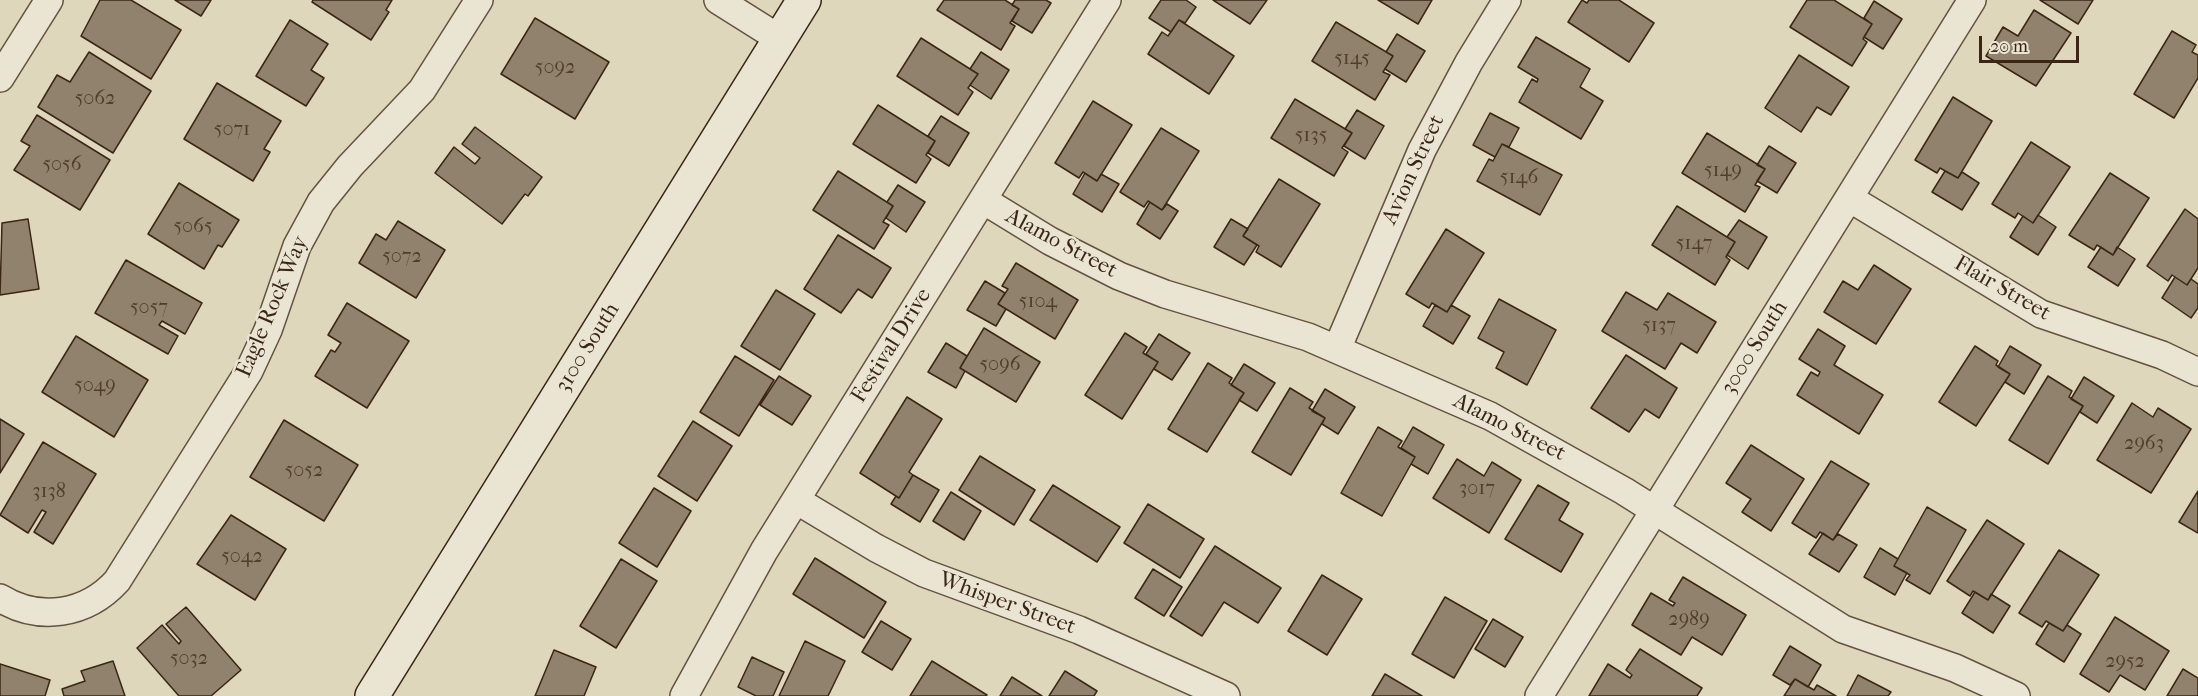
<!DOCTYPE html>
<style>
body{margin:0}
#map{position:relative;width:2198px;height:696px;overflow:hidden;background:#dfd7bb;font-family:"IM FELL French Canon",serif}
canvas{display:block}
.scale{position:absolute;left:1979px;top:36px;width:100px;height:27px;box-sizing:border-box;border:3px solid #3b2616;border-top:0;padding-left:8px;font-size:18px;line-height:21px;white-space:nowrap;color:#3b2616;-webkit-text-stroke:4px #eae5d3;paint-order:stroke}
</style>
<div id="map">
<canvas width="2198" height="696"></canvas>
<div class="scale">20 m</div>
</div>
<script>
const c = document.querySelector('canvas').getContext('2d');
c.lineJoin = 'round';
function paint(path, color) { c.fillStyle = color; c.fill(path, 'evenodd'); }
function strokePath(path, color, width, dash) { c.strokeStyle = color; c.lineWidth = width; c.lineCap = dash ? 'butt' : 'round'; c.setLineDash(dash || []); c.stroke(path); }
function drawText(font, color, halo, rows, align = 'center') {
  c.font = font + ' "IM FELL French Canon",serif'; c.lineWidth = 5; c.setLineDash([]); c.textBaseline = 'middle'; c.strokeStyle = halo; c.fillStyle = color; for (const [text, x, y, turn = 0] of rows) {
    c.save(); c.translate(x, y); c.rotate((+turn || 0) * Math.PI / 180); c.textAlign = isNaN(turn) ? turn : align; if (halo) c.strokeText(text, 0, 0); c.fillText(text, 0, 0); c.restore();
  }
}
const building = new Path2D(`
 M100,0H131L181,30L151,79L81,36Z
 M175,0H211L201,16Z
 M313,0H392L386,10L389,12L371,40L312,2Z
 M944,0H1005L1019,9L1010,23L1015,26L1001,50L937,10Z
 M1015,0H1046L1051,3L1032,33L1012,21L1019,9L1012,5Z
 M1161,0H1186L1196,7L1185,23L1179,20L1171,32L1149,18Z
 M1213,0H1267L1250,24Z
 M1378,0H1432L1418,24Z
 M1582,0L1587,3L1589,0H1619L1654,23L1629,62L1568,22Z
 M1807,0H1834L1872,24L1863,39L1867,42L1852,66L1790,27Z
 M2040,0H2093L2078,24Z
 M1874,1L1902,19L1883,49L1864,37L1872,24L1864,18Z
 M2034,10L2071,33L2036,86L1986,56L2003,27L2018,36Z
 M535,18L609,62L575,119L501,74Z
 M290,20L328,44L311,70L324,78L306,106L256,76Z
 M1179,20L1234,56L1209,94L1148,54L1162,32L1168,36Z
 M1336,22L1393,56L1383,72L1390,75L1375,100L1312,61Z
 M2172,31L2196,45L2192,52L2198,55V78L2174,118L2134,94Z
 M1397,34L1425,51L1406,82L1385,69L1393,56L1386,52Z
 M1536,37L1590,69L1580,87L1603,101L1581,139L1519,102L1532,79L1537,82L1538,79L1518,67Z
 M921,38L978,74L968,88L973,92L958,115L897,76Z
 M89,52L151,91L113,153L38,107L57,75L70,82Z
 M981,52L1009,70L991,99L970,85L978,74L970,69Z
 M1799,55L1849,87L1831,115L1817,107L1801,132L1765,108Z
 M217,83L281,121L264,149L270,152L253,181L184,139Z
 M1953,97L1992,121L1958,178L1940,168L1937,173L1915,160Z
 M1295,99L1352,133L1342,148L1348,152L1334,176L1271,138Z
 M1093,101L1132,125L1097,181L1083,172L1079,178L1055,163Z
 M878,105L935,141L926,155L931,159L916,183L853,144Z
 M1357,110L1384,126L1365,159L1344,146L1352,133L1345,129Z
 M1490,113L1519,128L1509,147L1502,144L1495,157L1473,145Z
 M37,115L110,160L80,210L14,170L30,146L21,141Z
 M941,116L969,133L949,166L928,153L935,141L928,136Z
 M475,127L542,177L528,196L525,194L502,224L435,173L454,147L475,164L480,158L462,144Z
 M1161,128L1199,151L1162,210L1148,201L1144,207L1120,192Z
 M1707,133L1765,169L1755,185L1760,187L1745,212L1682,173Z
 M2031,142L2070,167L2033,223L2018,213L2015,218L1992,204Z
 M1502,144L1562,175L1540,215L1477,181L1489,159L1493,161Z
 M1769,146L1796,163L1777,193L1757,181L1765,169L1757,165Z
 M838,171L893,206L883,222L889,225L874,249L813,210Z
 M1945,171L1958,178L1962,172L1979,183L1962,210L1932,192Z
 M1085,173L1097,181L1101,174L1119,184L1102,212L1073,194Z
 M2110,173L2149,198L2113,255L2097,245L2094,250L2069,235Z
 M1279,179L1320,204L1281,267L1256,252L1259,246L1243,236Z
 M179,183L239,220L222,247L218,245L204,269L148,234Z
 M898,185L925,202L906,232L886,218L893,206L887,202Z
 M1150,202L1162,210L1167,204L1178,211L1160,239L1137,224Z
 M1677,206L1735,242L1726,257L1730,260L1715,285L1652,245Z
 M2185,209L2198,219V268L2187,285L2172,275L2168,281L2147,266Z
 M2038,215L2056,227L2038,255L2010,237L2023,216L2033,223Z
 M28,219L39,289L0,295L2,223Z
 M1231,219L1248,229L1243,236L1257,245L1244,265L1214,247Z
 M1739,220L1767,237L1748,269L1727,255L1735,242L1727,237Z
 M398,221L445,250L416,298L359,263L376,234L386,240Z
 M1446,229L1484,253L1447,312L1432,303L1429,308L1406,294Z
 M838,235L891,268L872,298L858,289L841,313L804,289Z
 M2101,247L2113,255L2117,247L2135,259L2118,286L2088,267Z
 M126,260L202,303L185,334L162,321L159,325L178,336L168,354L95,313Z
 M1016,263L1078,300L1055,339L998,304L1008,289L1002,286Z
 M1874,265L1911,289L1876,344L1824,312L1843,281L1858,290Z
 M2175,277L2187,285L2191,279L2198,284V308L2191,318L2162,298Z
 M985,281L1005,293L998,304L1006,309L996,326L967,310Z
 M776,290L815,314L780,370L741,346Z
 M1626,292L1657,310L1668,293L1716,322L1697,353L1681,343L1665,369L1602,331Z
 M1499,299L1556,330L1527,385L1496,368L1504,352L1478,338Z
 M347,303L409,341L367,408L315,376L331,350L335,352L341,343L328,335Z
 M1435,305L1447,312L1451,305L1470,316L1453,344L1423,326Z
 M984,328L1040,362L1016,402L960,368Z
 M1818,329L1845,346L1834,365L1883,395L1859,434L1797,395L1811,372L1818,376L1820,372L1799,359Z
 M1125,333L1147,347L1143,353L1158,362L1122,419L1085,395Z
 M1159,334L1190,353L1172,380L1154,369L1158,362L1146,354Z
 M76,336L148,380L114,437L42,392Z
 M946,343L967,356L960,368L965,371L956,388L928,372Z
 M1975,346L1998,361L1996,365L2010,374L1976,426L1939,402Z
 M2010,346L2041,365L2024,394L2005,382L2010,374L1998,367Z
 M1626,355L1677,388L1659,418L1645,409L1629,432L1591,408Z
 M735,356L774,380L739,436L700,412Z
 M1208,363L1232,378L1229,383L1244,393L1207,452L1168,429Z
 M1244,364L1275,383L1257,411L1239,400L1244,393L1231,385Z
 M779,376L811,396L792,425L760,405Z
 M2048,376L2072,391L2069,397L2083,406L2048,464L2009,440Z
 M2084,377L2114,396L2097,423L2080,412L2083,406L2071,399Z
 M1290,388L1313,402L1309,408L1325,418L1291,475L1252,452Z
 M1325,389L1355,407L1338,434L1322,424L1325,418L1312,411Z
 M907,397L942,419L909,472L913,475L899,498L860,473Z
 M2132,403L2153,417L2158,408L2191,429L2151,493L2097,460Z
 M0,419L24,434L0,473Z
 M284,420L358,465L324,521L250,477Z
 M693,421L732,446L697,501L658,476Z
 M1378,427L1402,441L1398,447L1415,457L1382,516L1341,493Z
 M1413,427L1444,445L1428,474L1411,464L1415,457L1401,448Z
 M43,442L96,474L53,544L34,532L46,512L42,510L28,533L0,515Z
 M1751,445L1804,479L1771,531L1742,512L1751,499L1726,483Z
 M980,456L1035,490L1014,525L959,490Z
 M1457,459L1484,476L1492,462L1521,480L1489,533L1433,498Z
 M1831,461L1869,484L1833,540L1820,532L1816,538L1792,523Z
 M913,475L939,490L920,522L891,504L896,496L899,498Z
 M1053,485L1120,527L1097,562L1030,520Z
 M1538,485L1569,503L1559,520L1583,534L1561,572L1505,539Z
 M654,488L691,511L657,567L619,543Z
 M2198,491V533L2179,522Z
 M951,492L981,511L964,540L933,521Z
 M1148,504L1204,539L1180,578L1124,543Z
 M1927,507L1966,530L1930,594L1906,580L1910,575L1894,566Z
 M231,515L286,549L255,600L197,564Z
 M1987,520L2024,544L1988,600L1973,591L1970,596L1947,581Z
 M1823,533L1833,540L1838,534L1857,545L1839,572L1809,554Z
 M1215,546L1281,588L1258,623L1224,602L1202,636L1170,616Z
 M1880,548L1898,559L1894,566L1907,573L1895,595L1864,577Z
 M2059,550L2099,575L2063,631L2046,621L2042,627L2019,613Z
 M815,558L886,602L864,638L793,594Z
 M621,559L657,581L616,648L580,626Z
 M1153,569L1182,587L1164,616L1135,598Z
 M1322,575L1362,599L1327,655L1288,631Z
 M1683,577L1746,615L1722,655L1692,637L1681,655L1632,625L1651,593L1673,606L1675,603L1669,600Z
 M1975,592L1988,600L1991,594L2010,606L1993,633L1962,613Z
 M1445,597L1487,621L1454,678L1412,654Z
 M186,607L241,670L211,696H179L137,648L162,625L179,644L181,641L166,624Z
 M2115,617L2169,651L2145,690L2120,675L2109,692L2080,674Z
 M1493,619L1523,637L1505,667L1475,649Z
 M881,621L911,639L892,670L862,652Z
 M2049,623L2063,631L2067,625L2081,634L2064,662L2036,644Z
 M805,641L845,661L828,696H779Z
 M1790,646L1821,665L1808,687L1795,679L1790,685L1773,675Z
 M1640,649L1702,688L1697,696H1589L1608,664L1630,678L1632,675L1626,670Z
 M554,650L596,667L584,696H535Z
 M752,657L784,672L773,696H756L738,687Z
 M113,661L125,696H64L62,689L85,681L81,671Z
 M932,661L987,695L986,696H910Z
 M0,664L50,680L45,696H0Z
 M2183,669L2198,678V696H2167Z
 M1065,671L1097,691L1094,696H1049Z
 M1385,674L1422,696H1372Z
 M1858,675L1891,692L1888,696H1847Z
 M1012,677L1042,696H1000Z
 M1795,679L1814,690L1817,685L1836,696H1784Z`);
const street = new Path2D(`
 M718,0L780,39
 M0,78L49,0
 M1849,198L2041,314L2162,355L2198,372
 M983,200L1050,241L1119,276L1165,294L1308,337L1490,416L1624,491L1843,629L1955,668L2016,696
 M1337,349L1422,150L1469,62L1507,0
 M796,500L876,548L924,573L1079,630L1226,696
 M0,598C39,622 86,615 117,581L249,371L268,330L297,246L321,202L350,166L422,90L479,0
 M684,696L764,551L1107,0
 M1539,696L1972,0`);
const secondary = new Path2D(`
 M372,696L804,0`);
const numberNames = [
 ["5145",1352,59],
 ["5092",555,68],
 ["5062",95,99],
 ["5071",232,130],
 ["5135",1311,136],
 ["5056",62,165],
 ["5149",1723,171],
 ["5146",1519,178],
 ["5065",193,227],
 ["5147",1694,244],
 ["5072",402,257],
 ["5104",1038,302],
 ["5057",149,308],
 ["5137",1659,326],
 ["5096",1000,365],
 ["5049",95,386],
 ["2963",2144,444],
 ["5052",304,471],
 ["3017",1477,489],
 ["3138",49,492],
 ["5042",242,557],
 ["2989",1689,620],
 ["5032",189,659],
 ["2952",2125,662]
];
const streetNames = [
 ["Avion Street",1414,170,-65],
 ["Alamo Street",1061,244,28],
 ["Flair Street",2002,289,30],
 ["Eagle Rock Way",273,307,-67],
 ["Festival Drive",892,346,-58],
 ["3100 South",588,348,-58],
 ["3000 South",1755,348,-58],
 ["Alamo Street",1509,428,27],
 ["Whisper Street",1007,604,20]
];
paint(building, '#90826c');
strokePath(building, '#3b2616', 1.5);
strokePath(street, '#64523f', 30);
strokePath(secondary, '#3b2616', 36);
strokePath(street, '#eae5d3', 27);
strokePath(secondary, '#eae5d3', 33);
drawText('20px', '#503d2c', null, numberNames);
drawText('22px', '#3b2616', '#eae5d3', streetNames);
</script>
